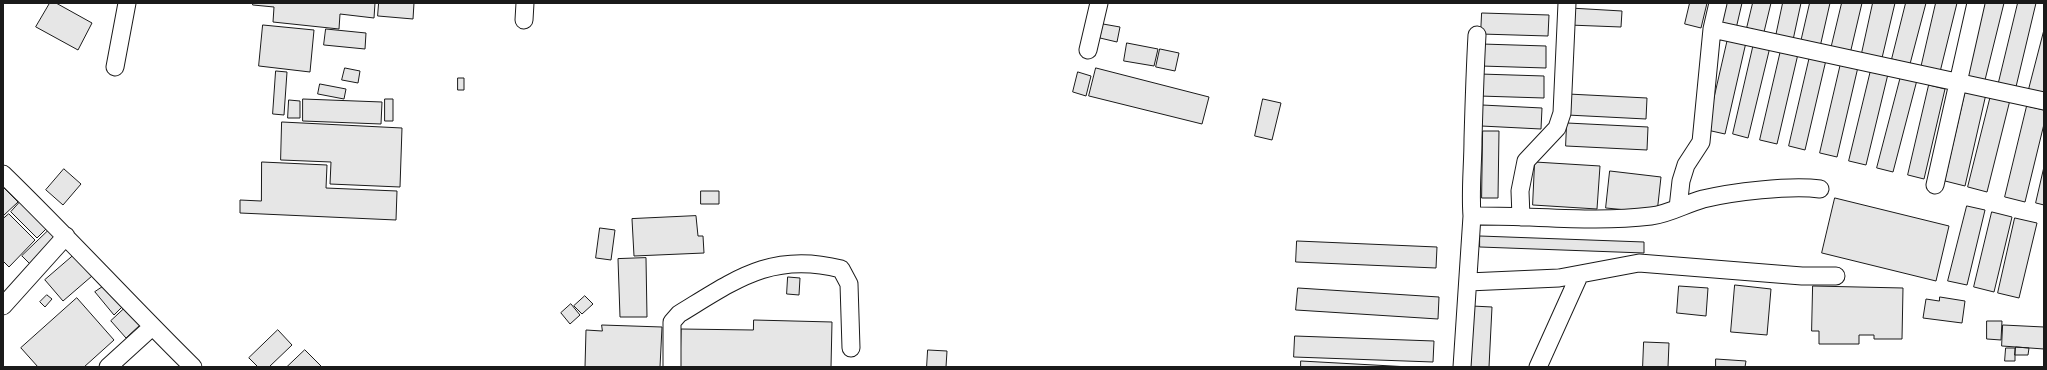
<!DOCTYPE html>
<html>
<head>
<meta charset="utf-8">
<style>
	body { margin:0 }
	#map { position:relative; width:2047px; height:370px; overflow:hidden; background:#fff; font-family:Jost,sans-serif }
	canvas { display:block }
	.frame { position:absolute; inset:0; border:4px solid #1a1a1a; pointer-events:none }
</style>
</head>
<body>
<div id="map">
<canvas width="2047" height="370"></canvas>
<div class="frame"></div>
</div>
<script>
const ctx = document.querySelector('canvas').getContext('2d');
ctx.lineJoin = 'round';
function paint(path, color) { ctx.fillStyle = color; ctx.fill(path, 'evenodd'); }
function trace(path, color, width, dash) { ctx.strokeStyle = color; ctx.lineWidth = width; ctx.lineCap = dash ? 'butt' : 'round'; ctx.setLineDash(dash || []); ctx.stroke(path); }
const building = new Path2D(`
	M50,3H56L92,23L78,50L36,27Z
	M253,3H375L374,18L340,14L339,29L273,22L274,7L253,5Z
	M379,3H414L413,19L378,16Z
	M1690,3H1707L1701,28L1685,24Z
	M1724,3H1742L1735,33L1718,28Z
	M1753,3H1771L1764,32L1747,28Z
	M1783,3H1801L1793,40L1776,36Z
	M1810,3H1830L1820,47L1801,42Z
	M1842,3H1862L1850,54L1831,49Z
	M1873,3H1895L1882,58L1862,53Z
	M1906,3H1926L1910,64L1892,59Z
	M1936,3H1957L1940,72L1921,68Z
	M1985,3H2004L1984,84L1966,80Z
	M2018,3H2036L2015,91L1998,86Z
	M1570,8L1622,11L1621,27L1569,25Z
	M1482,13L1549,15L1548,36L1481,34Z
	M1103,24L1120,27L1117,42L1100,38Z
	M263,25L314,30L310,72L259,66Z
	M326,29L366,33L365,49L324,45Z
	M2044,30V97L2028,93Z
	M1729,34L1747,38L1725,134L1707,130Z
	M1127,43L1158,49L1154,66L1124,61Z
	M1754,43L1770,47L1748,138L1733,134Z
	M1482,44L1546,46V68L1481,66Z
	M1160,49L1179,53L1175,71L1156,67Z
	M1781,50L1798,54L1777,144L1760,140Z
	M1810,56L1826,60L1805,150L1789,146Z
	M1841,63L1858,67L1837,157L1820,153Z
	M345,68L360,71L358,83L342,80Z
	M1096,68L1209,97L1202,124L1089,96Z
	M1871,70L1888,74L1866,165L1849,161Z
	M276,71L287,72L284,115L273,114Z
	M1078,72L1091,76L1086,96L1073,92Z
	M1480,74L1544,76V98L1479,96Z
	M1901,76L1917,80L1893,172L1877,168Z
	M458,78H464V90H458Z
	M320,84L346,89L344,99L318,94Z
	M1929,85L1945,89L1924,179L1908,175Z
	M1966,89L1986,94L1965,186L1945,181Z
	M1568,94L1647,98L1646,119L1567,115Z
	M1991,95L2010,100L1987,192L1968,187Z
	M303,99L382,102L381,124L303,121Z
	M385,99H393V121H385Z
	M1263,99L1281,103L1272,140L1255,136Z
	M289,100L300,101V118H288Z
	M1482,105L1542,108L1541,129L1481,126Z
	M2027,106L2044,110V124L2025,202L2005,197Z
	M282,122L402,128L400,187L330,184L331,162L281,160Z
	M1567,123L1648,127L1647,150L1566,146Z
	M1483,131H1499L1498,198H1482Z
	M262,162L327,165L326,188L397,191L396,220L240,213V200L261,201Z
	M1535,162L1600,166L1597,209L1533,205Z
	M2044,167V205L2036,203Z
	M64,169L81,184L63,205L46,190Z
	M1610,171L1661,177L1657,213L1606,208Z
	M3,187L18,202L3,216Z
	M701,191H719V204H701Z
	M1835,198L1949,226L1936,281L1822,253Z
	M20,202L47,228L37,238L11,212Z
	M1967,206L1985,210L1967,285L1948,281Z
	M1992,212L2012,217L1994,292L1974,287Z
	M9,214L35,240L9,267L3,261V219Z
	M696,216L698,236H703L704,253L634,256L632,219Z
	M2015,218L2037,223L2019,298L1998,293Z
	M600,228L615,230L611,260L596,258Z
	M49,230L59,240L32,266L22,256Z
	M1480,236L1644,242V253L1480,247Z
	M1297,241L1437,247L1436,268L1296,262Z
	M74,255L92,276L63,301L45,280Z
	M646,258L647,317H620L618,259Z
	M788,277L800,278L799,295L787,294Z
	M1735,285L1771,289L1767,335L1731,332Z
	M104,286L122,307L114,315L95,292Z
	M1679,286L1708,288L1706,316L1677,313Z
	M1813,286L1903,288L1902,339H1874V335H1859V344H1819V331H1812Z
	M1298,288L1439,297L1438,319L1296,310Z
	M47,295L52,299L45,307L40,302Z
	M585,296L593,304L582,314L574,306Z
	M1940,297L1965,301L1962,323L1923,318L1926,299L1939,301Z
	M77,298L114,340L84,367H38L21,348Z
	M571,304L580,315L570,324L561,313Z
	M1472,306L1492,307L1489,367H1469Z
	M125,308L140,325L126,338L111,321Z
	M754,320L832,322L831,367H680L681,329L753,330Z
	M1987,321H2002L2001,340L1987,339Z
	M602,325L662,327L660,367H585L586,330L602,331Z
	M2003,325L2044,327V349L2002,346Z
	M278,330L292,345L269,367H258L249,358Z
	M1295,336L1434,341L1433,362L1294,357Z
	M1644,342L1669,343L1668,367H1643Z
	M2016,347L2029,348L2028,355H2015Z
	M2006,348H2015V361H2005Z
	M305,350L322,367H287Z
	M928,350L947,351L946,367H927Z
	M1716,359L1746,361L1745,367H1716Z
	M1301,361L1410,367H1301Z`);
paint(building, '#e6e6e6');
trace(building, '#1a1a1a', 1);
const minor = new Path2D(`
	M524,20L525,3
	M1712,29L2044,101
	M1088,50L1099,3
	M115,67L127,3
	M3,174C68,237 129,304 193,367
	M1935,185L1976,3
	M1678,208L1681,181L1686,165L1701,142L1712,29L1718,3
	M1472,216C1470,190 1473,165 1473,139C1474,104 1475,70 1477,35
	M1521,217L1520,191L1526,161L1557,128L1562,113L1567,3
	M1468,282L1559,278L1639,263L1802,276H1836
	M3,306L66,236
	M108,367L152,327
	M672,367V322L679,314C735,280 772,251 841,269L849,284L851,348
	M1462,367L1472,216C1531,215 1592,223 1651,216C1669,214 1685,204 1703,199C1732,192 1790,185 1820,189
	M1538,367L1579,276`);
trace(minor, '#1a1a1a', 19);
trace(minor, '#fff', 17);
</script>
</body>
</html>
